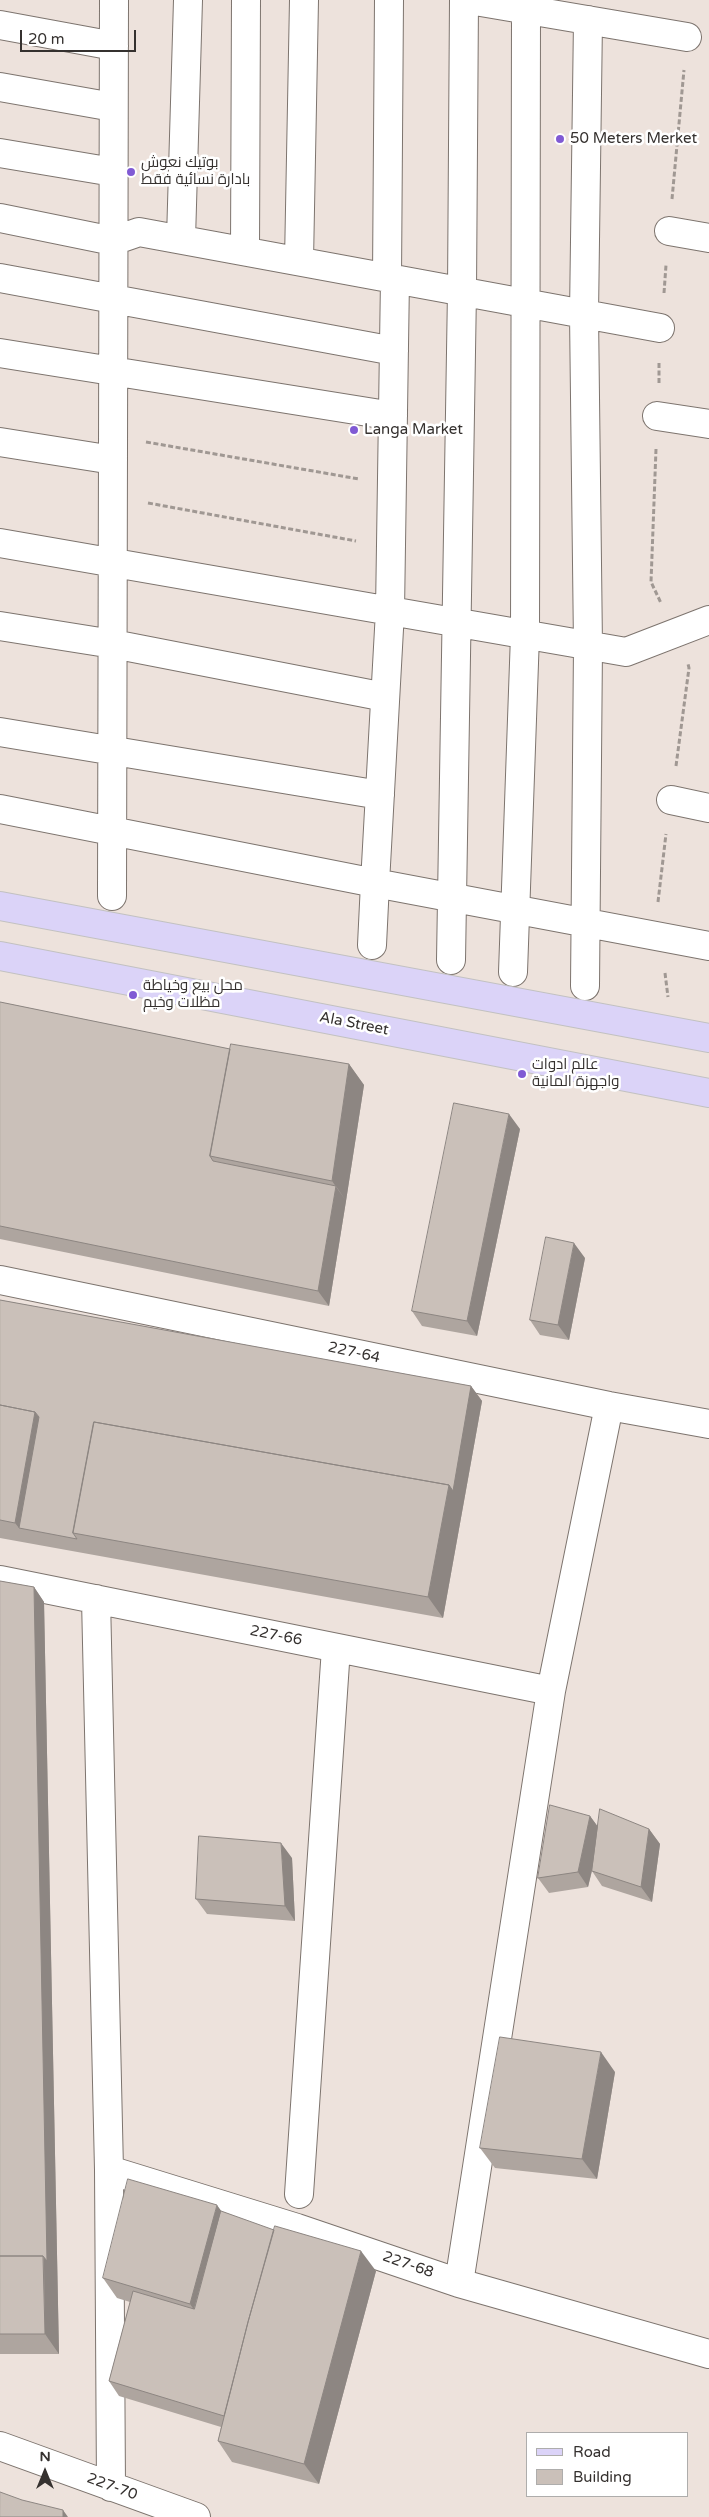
<!DOCTYPE html>
<html>
<head>
<meta charset="utf-8">
<style>
	body { margin:0 }
	#map { position:relative; width:709px; height:2517px; overflow:hidden; background:#ede2dc; font-family:"Varela Round",sans-serif }
	canvas { display:block }
	.legend { position:absolute; left:526px; top:2432px; width:162px; height:65px; box-sizing:border-box; background:#fff; border:1px solid #aeadac; margin:0; padding:6px 9px; list-style:none; font-size:15px; color:#35312f }
	.legend li { display:flex; align-items:center; gap:10px; height:25px }
	.legend b { width:25px; border:1px solid #aeadac }
	.north { position:absolute; left:20px; top:2447px; width:50px; height:50px; -webkit-text-stroke:4px #fff; paint-order:stroke; rotate:0deg; font-size:14px; font-weight:700; line-height:20px; text-align:center; color:#35312f }
	.north::after { content:''; display:block; margin:auto; width:18px; height:22px; background:#35312f; clip-path:polygon(50% 0,100% 100%,50% 72%,0 100%) }
	.scale { position:absolute; left:20px; top:30px; width:116px; height:22px; box-sizing:border-box; border:2px solid #35312f; border-top:0; padding-left:6px; font-size:15px; line-height:18px; white-space:nowrap; color:#35312f; -webkit-text-stroke:4px #fff; paint-order:stroke }
</style>
</head>
<body>
<div id="map">
<canvas width="709" height="2517"></canvas>
<ul class="legend">
<li><b style="height:6px;background:#dbd3f8"></b>Road</li>
<li><b style="height:14px;background:#cac0b9"></b>Building</li>
</ul>
<div class="north">N</div>
<div class="scale">20 m</div>
</div>
<script>
const ctx = document.querySelector('canvas').getContext('2d');
ctx.lineJoin = 'round';
function trace(path, color, width, dash) { ctx.strokeStyle = color; ctx.lineWidth = width; ctx.lineCap = dash ? 'butt' : 'round'; ctx.setLineDash(dash || []); ctx.stroke(path); }
function paint(path, color) { ctx.fillStyle = color; ctx.fill(path, 'evenodd'); }
function label(font, color, halo, rows, align = 'center') {
  ctx.font = font + ' "Varela Round",Cairo,sans-serif'; ctx.lineWidth = 5; ctx.setLineDash([]); ctx.textBaseline = 'middle'; ctx.strokeStyle = halo; ctx.fillStyle = color; for (const [text, x, y, turn = 0] of rows) {
    ctx.save(); ctx.translate(x, y); ctx.rotate((+turn || 0) * Math.PI / 180); ctx.textAlign = isNaN(turn) ? turn : align; if (halo) ctx.strokeText(text, 0, 0); ctx.fillText(text, 0, 0); ctx.restore();
  }
}
const minor = new Path2D(`
	M469,0L687,37
	M0,25L114,46
	M0,87L113,107
	M0,153L113,172
	M0,218L113,241L139,232L660,328
	M669,231L709,238
	M181,239L188,0
	M245,251L246,0
	M299,261L304,0
	M0,278L394,351
	M387,278L389,0
	M0,353L393,416
	M657,416L709,424
	M0,442L113,460
	M0,543L626,652L709,620
	M0,626L113,644L385,697
	M0,732L380,795
	M671,800L709,808
	M0,809L375,883L390,611L395,279
	M112,896L114,0
	M372,945L375,883L709,946
	M451,960L462,291L464,0
	M513,972L525,635L526,10
	M585,986L588,646L584,314L588,20
	M0,1280L609,1406L709,1424
	M0,1580L551,1691
	M96,1599L109,2170L111,2487
	M109,2170L297,2228L459,2283L709,2354
	M299,2194L336,1648
	M459,2283L551,1691L609,1406
	M0,2446L196,2517`);
const major = new Path2D(`
	M0,906L709,1038
	M0,956L709,1093`);
trace(minor, '#7d746e', 30);
trace(major, '#c2c1c1', 30);
trace(new Path2D(`
	M672,199L684,70
	M664,293L666,265
	M659,383V362
	M146,442L359,479
	M656,449L651,582L661,603
	M148,503L356,541
	M676,766L689,668L688,664
	M658,902L666,834
	M665,973L668,997`), '#a09893', 3, [5, 2.5]);
trace(minor, '#fff', 28);
trace(major, '#dbd3f8', 28);
paint(new Path2D(`
	M0,1002L230,1049L349,1064L364,1085L346,1201L329,1306L0,1239Z
	M520,1129L477,1336L422,1326L412,1311Z
	M585,1258L569,1340L540,1335L530,1320Z
	M0,1300L471,1386L482,1401L443,1618L0,1538Z
	M0,1581L34,1587L44,1602L59,2354H0Z
	M590,1816L598,1827L649,1829L660,1844L652,1902L602,1886L592,1871L588,1887L549,1893L538,1878Z
	M292,1858L295,1921L207,1914L196,1899Z
	M615,2072L597,2179L495,2168L480,2148Z
	M221,2211L376,2271L319,2484L232,2462L218,2441L221,2427L119,2396L109,2381L130,2302L117,2298L103,2278Z`), '#aea59f');
paint(new Path2D(`
	M349,1064L364,1085L346,1201L332,1181Z
	M509,1114L520,1129L477,1336L467,1321Z
	M336,1186L346,1201L329,1306L318,1291Z
	M574,1243L585,1258L569,1340L558,1325Z
	M471,1386L482,1401L443,1618L428,1597L449,1485Z
	M35,1412L50,1432L19,1528L15,1523Z
	M34,1587L44,1602L59,2354L45,2334Z
	M590,1816L601,1831L588,1887L578,1872Z
	M649,1829L660,1844L652,1902L641,1887Z
	M281,1843L292,1858L295,1921L285,1906Z
	M601,2052L615,2072L597,2179L582,2159Z
	M217,2205L232,2226L204,2324L190,2304Z
	M361,2251L376,2271L319,2484L304,2464Z
	M63,2510L68,2517H63Z`), '#8d8682');
const building = new Path2D(`
	M0,1002L230,1049L210,1156L213,1161L336,1186L318,1291L0,1226Z
	M231,1044L349,1064L332,1181L210,1156Z
	M454,1103L509,1114L467,1321L412,1311Z
	M546,1237L574,1243L558,1325L530,1320Z
	M0,1300L471,1386L453,1491L449,1485L94,1422L73,1533L77,1539L19,1528L39,1417L35,1412L0,1405Z
	M0,1405L35,1412L15,1523L0,1520Z
	M94,1422L449,1485L428,1597L73,1533Z
	M0,1581L34,1587L47,2261L43,2256H0Z
	M550,1805L590,1816L578,1872L538,1878Z
	M600,1809L649,1829L641,1887L592,1871Z
	M199,1836L281,1843L285,1906L196,1899Z
	M500,2037L601,2052L582,2159L480,2148Z
	M128,2179L217,2205L190,2304L103,2278Z
	M221,2211L274,2230L248,2322L224,2416L109,2381L133,2291L194,2309Z
	M275,2226L361,2251L304,2464L218,2441L248,2322Z
	M0,2256H43L45,2334H0Z
	M0,2492L22,2500L63,2510V2517H0Z`);
paint(building, '#cac0b9');
trace(building, '#8d8682', 1);
for (const [x, y, r, color] of [
	[560,139,5,"#805ad4"],
	[131,172,5,"#805ad4"],
	[354,430,5,"#805ad4"],
	[133,995,5,"#805ad4"],
	[522,1074,5,"#805ad4"]
]) { const dot = new Path2D(); dot.arc(x, y, r, 0, 2 * Math.PI); ctx.fillStyle = color; ctx.fill(dot); trace(dot, '#fff', 2); }
label('15px', '#35312f', '#fff', [
	["50 Meters Merket",570,139],
	["بوتيك نعوش",141,163],
	["بادارة نسائية فقط",141,180],
	["Langa Market",364,430],
	["محل بيع وخياطة",143,986],
	["مظلات وخيم",143,1003],
	["عالم ادوات",532,1065],
	["واجهزة المانية",532,1082]
], 'left');
label('15px', '#35312f', '#fff', [
	["Ala Street",354,1024,11],
	["227-64",354,1353,12],
	["227-66",276,1636,11],
	["227-68",408,2265,19],
	["227-70",112,2487,20]
]);
</script>
</body>
</html>
